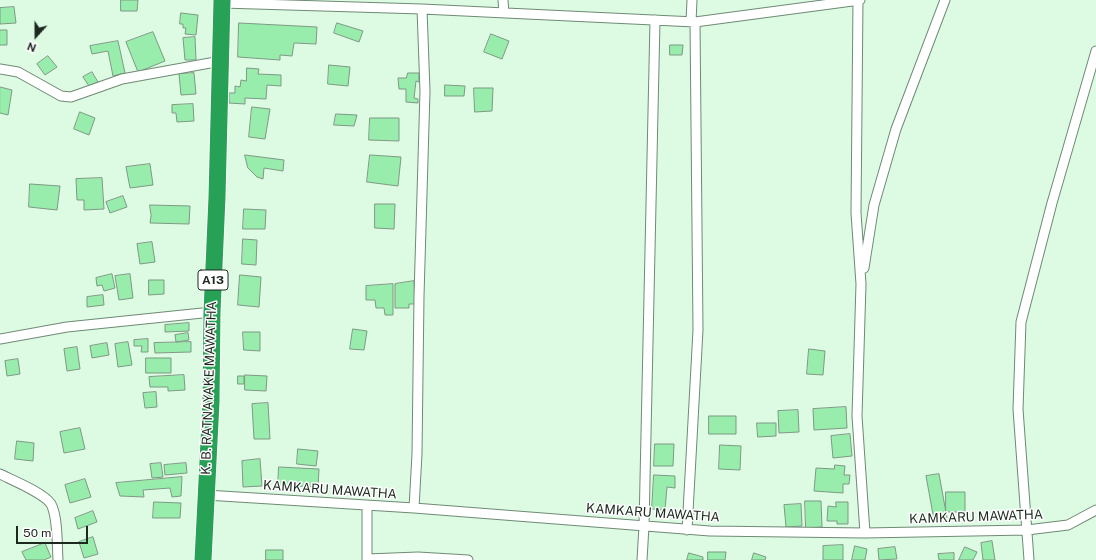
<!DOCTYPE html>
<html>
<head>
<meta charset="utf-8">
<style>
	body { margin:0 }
	#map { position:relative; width:1096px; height:560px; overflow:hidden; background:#ddfae2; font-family:"Public Sans",sans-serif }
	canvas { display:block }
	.north { position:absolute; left:16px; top:16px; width:40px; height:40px; -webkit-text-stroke:3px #fefefe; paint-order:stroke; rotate:201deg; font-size:11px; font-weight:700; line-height:16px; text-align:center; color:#1d281f }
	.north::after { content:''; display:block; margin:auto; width:14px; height:18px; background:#1d281f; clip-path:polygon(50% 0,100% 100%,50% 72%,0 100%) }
	.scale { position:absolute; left:16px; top:526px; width:72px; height:18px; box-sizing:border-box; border:2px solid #1d281f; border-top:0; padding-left:5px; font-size:12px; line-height:14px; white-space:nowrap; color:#1d281f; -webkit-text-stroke:3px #fefefe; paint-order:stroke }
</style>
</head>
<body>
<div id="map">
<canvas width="1096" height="560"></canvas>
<div class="north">N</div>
<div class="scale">50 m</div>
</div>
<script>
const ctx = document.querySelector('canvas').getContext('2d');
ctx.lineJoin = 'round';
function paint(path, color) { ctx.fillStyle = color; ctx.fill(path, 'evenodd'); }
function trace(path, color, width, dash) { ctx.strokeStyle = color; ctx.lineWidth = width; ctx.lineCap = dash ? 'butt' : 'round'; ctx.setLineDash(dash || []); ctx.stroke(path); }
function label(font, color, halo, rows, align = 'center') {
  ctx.font = font + ' "Public Sans",sans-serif'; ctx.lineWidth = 3; ctx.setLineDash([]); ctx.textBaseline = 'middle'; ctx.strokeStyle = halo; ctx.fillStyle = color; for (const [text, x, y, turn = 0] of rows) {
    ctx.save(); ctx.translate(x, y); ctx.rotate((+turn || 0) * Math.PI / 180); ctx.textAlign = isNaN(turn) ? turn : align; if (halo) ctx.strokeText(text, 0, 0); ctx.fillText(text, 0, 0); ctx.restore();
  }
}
const building = new Path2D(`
	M121,0H138L137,11H121Z
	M14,7L16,23L0,24V8Z
	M181,13L198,15L196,35L185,34L186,28H183V24H180Z
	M239,23L317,27L316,44L294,43L292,56L280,55V60L238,57Z
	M337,23L363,31L359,42L334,33Z
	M0,30H7V45H0Z
	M153,32L165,61L138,72L126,42Z
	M491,34L509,41L502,59L484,52Z
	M195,37L196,60H185L183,38Z
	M118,41L125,73L113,76L108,51L92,54L90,46Z
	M670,45H683L682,55H670Z
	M48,56L57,67L45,75L37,64Z
	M329,65L350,67L348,86L328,84Z
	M247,68L259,69L258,74L281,75V86L267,85L266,99L245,98V104L229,103V93H235V86L240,87L241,80L246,81Z
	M92,72L98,82L89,86L83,77Z
	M194,73L196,94L181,95L179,74Z
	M408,73H419V82L416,81L414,98L418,99V103L406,102V89H399L398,78H406Z
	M445,85L465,86L464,96H445Z
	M0,87L12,90L8,115L0,113Z
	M474,88H493L492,111L475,112Z
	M193,104L194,121L177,122L176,113H172V105Z
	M252,107L270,109L265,139L249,137Z
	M80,112L95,118L89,135L74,129Z
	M336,114L357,115L354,126L334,125Z
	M370,118H399V141L369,140Z
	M245,155L284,160L283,171L264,168L263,179L257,177L248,168Z
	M370,155L401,157L398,186L367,182Z
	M150,164L153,185L130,188L126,167Z
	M102,178L104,209L84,210V200H77L76,179Z
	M30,184L60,186L57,210L29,207Z
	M123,196L127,207L110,213L106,202Z
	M375,204H395L394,229L375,228Z
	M150,205L190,206L189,224L150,223L151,216Z
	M244,209L266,210L265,229H243Z
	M243,239L257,240L256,265L242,264Z
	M152,242L155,262L140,264L137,244Z
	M112,274L115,288L104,291L102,285L97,286L96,278Z
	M130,274L133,298L119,300L115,276Z
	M240,275L261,277L259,307L238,305Z
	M149,280H164V294L149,295Z
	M414,281L415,304H409V308H395V284Z
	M393,284V315H385L384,308H376L375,300H366V286Z
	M103,295L104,305L87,307V297Z
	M189,323V331L165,332V325Z
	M353,329L367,331L364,350L350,349Z
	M243,332H260V351L244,350Z
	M188,333L189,340L176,342L175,335Z
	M148,339V352H141L142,346H134V340Z
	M128,342L132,365L118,367L115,344Z
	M191,342V352L155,353L154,343Z
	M107,343L109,355L92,358L90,346Z
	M77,347L80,369L67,371L64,349Z
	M809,349L825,351L823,375L807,374Z
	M146,358H171V373H146Z
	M18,359L20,374L7,376L5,361Z
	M184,375L185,390L168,391V387H150L149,377Z
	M245,375L267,376L266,391L245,390Z
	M238,376H244V384H238Z
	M156,392L157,407L145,408L143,393Z
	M268,403L270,439H254L252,404Z
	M846,407L847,428L814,430L813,409Z
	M798,410L799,432L779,433L778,411Z
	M709,416H736V434H709Z
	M757,423H776V436L758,437Z
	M80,428L85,449L64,453L60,432Z
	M850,434L852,456L833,458L831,436Z
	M17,441L34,443L33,461L15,459Z
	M655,444H674L673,466H654Z
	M720,445L741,446L740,470L719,469Z
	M298,449L318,451L316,466L297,464Z
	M260,459L262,486L243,487L242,461Z
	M161,463L163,477L152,478L150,464Z
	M186,463L187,473L165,475L164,465Z
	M835,465L845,466L844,475H850L849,484H843V493L814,491L816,468L834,469Z
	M279,467L319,469L318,487L278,485Z
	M939,474L947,518L934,520L926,476Z
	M654,475L675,476V488L667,487L665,510L652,509Z
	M182,477L181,496L172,497L170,488L143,490L144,497L120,496L116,483Z
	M85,479L91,497L70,503L65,485Z
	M946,492H965V512H946Z
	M805,501H821L822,527L806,528Z
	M154,502L181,503L180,518H153Z
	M836,502H848V524H837V521H827L828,506L836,507Z
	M801,504L802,526L786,527L784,505Z
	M93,511L97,522L78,529L75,518Z
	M93,537L98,554L84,558L79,542Z
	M992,541L995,560H983L981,543Z
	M45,543L51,557L44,560H26L22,552Z
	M843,545V560H823V546Z
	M855,546L867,549L865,560H852Z
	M895,547L897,559L879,560L878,549Z
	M965,547L977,552L973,560H959Z
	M266,550H283V560H266Z
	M708,552H726L725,560H708Z
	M689,553L703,557V560H687Z
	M754,553L766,557L765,560H752Z
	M954,553V560H939L938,554Z`);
paint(building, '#98edad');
trace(building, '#7e9984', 1);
const street = new Path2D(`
	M503,0L504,13
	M858,0L856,213L861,284L857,416L865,533
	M222,3L422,9L695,22L860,0
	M691,22L692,0
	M0,69L18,72L61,96L71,97L122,79L221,61
	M864,268L874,205L896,129L945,0
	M0,339L67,327L212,312
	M0,474C12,480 44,493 51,504C58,517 57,545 58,560
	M206,495L414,508L710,531L865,533L1027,530L1068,525L1096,510
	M414,508L417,454L419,296L425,91L422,9
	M687,530L698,330L695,22
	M367,559L418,557L468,560
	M367,560V506
	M642,560L644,526L655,20
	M1029,560L1018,409L1021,322L1052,203L1096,51`);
const highway = new Path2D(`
	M203,560L211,402L212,312L217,197L222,0`);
trace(street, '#6f8a75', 11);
trace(highway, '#fff', 19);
trace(street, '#fff', 9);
trace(highway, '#26a156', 17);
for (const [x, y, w] of [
	[213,280,30]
]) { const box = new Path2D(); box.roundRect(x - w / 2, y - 10, w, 20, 3); ctx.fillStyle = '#fefefe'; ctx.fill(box); trace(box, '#1d281f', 1); }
label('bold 12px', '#1d281f', null, [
	["A13",213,280]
]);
label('13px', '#1d281f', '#fefefe', [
	["K. B. RATNAYAKE MAWATHA",209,388,-88],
	["KAMKARU MAWATHA",330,490,4],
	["KAMKARU MAWATHA",653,513,4],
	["KAMKARU MAWATHA",976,517,-2]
]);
</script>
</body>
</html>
